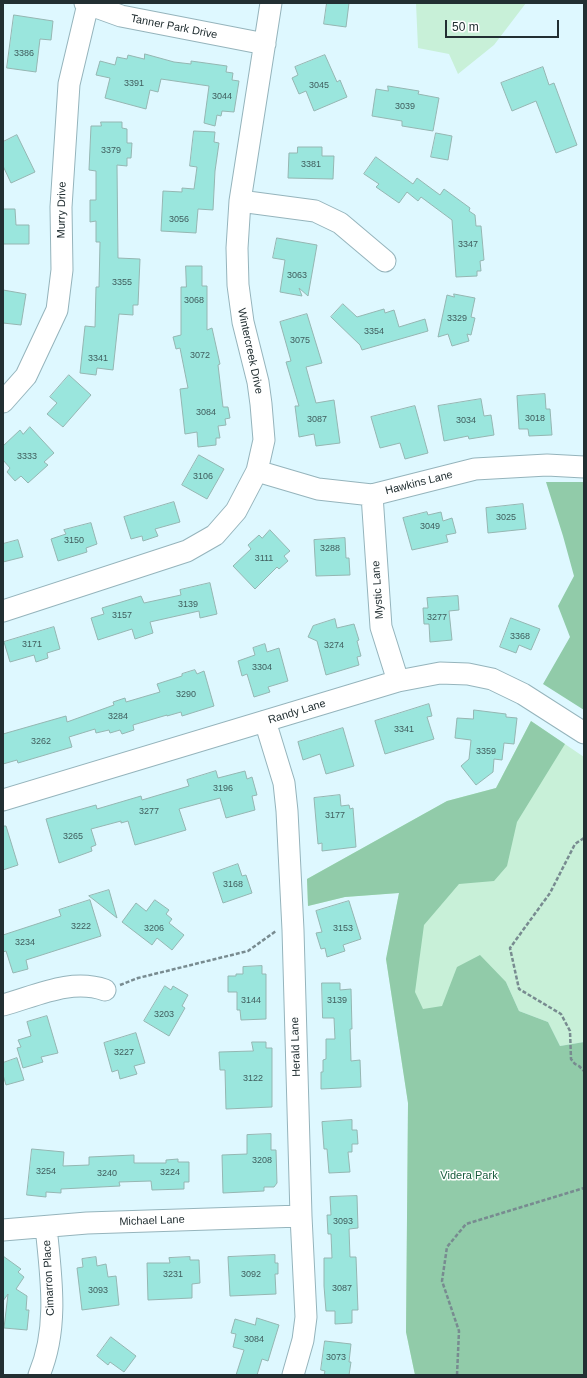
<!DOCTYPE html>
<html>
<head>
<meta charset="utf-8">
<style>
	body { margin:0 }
	#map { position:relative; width:587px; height:1378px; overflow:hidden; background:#def8ff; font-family:Arial,sans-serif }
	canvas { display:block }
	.frame { position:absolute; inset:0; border:4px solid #222f32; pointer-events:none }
	.scale { position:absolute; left:445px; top:20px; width:114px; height:18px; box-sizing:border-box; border:2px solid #222f32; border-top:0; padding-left:5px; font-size:12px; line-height:14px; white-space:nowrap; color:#222f32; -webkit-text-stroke:3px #fff; paint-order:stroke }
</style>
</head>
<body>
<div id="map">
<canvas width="587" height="1378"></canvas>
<div class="frame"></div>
<div class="scale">50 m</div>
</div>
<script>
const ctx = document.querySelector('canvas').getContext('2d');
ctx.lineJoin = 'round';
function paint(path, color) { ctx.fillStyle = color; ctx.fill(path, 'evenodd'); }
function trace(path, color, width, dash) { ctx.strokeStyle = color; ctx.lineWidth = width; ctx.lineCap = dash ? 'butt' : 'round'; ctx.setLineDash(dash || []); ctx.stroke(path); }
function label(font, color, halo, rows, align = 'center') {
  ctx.font = font + ' Arial,sans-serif'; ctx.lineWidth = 3; ctx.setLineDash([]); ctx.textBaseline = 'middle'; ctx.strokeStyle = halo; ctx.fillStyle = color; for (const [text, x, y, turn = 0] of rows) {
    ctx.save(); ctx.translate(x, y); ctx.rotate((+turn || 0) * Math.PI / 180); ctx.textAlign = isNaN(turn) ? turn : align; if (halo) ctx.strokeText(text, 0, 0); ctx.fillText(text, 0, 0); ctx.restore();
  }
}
paint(new Path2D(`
	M416,3H526L494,45L458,74L449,54L418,48Z
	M531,721L584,757V1042L560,1046L548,1022L519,1011L506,982L415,1375L406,1332L408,1103L386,959L399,893L345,897L308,906L307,879L447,801L496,788Z`), '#c8f0d8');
paint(new Path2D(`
	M546,482H584V710L543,684L570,637L558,606L574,576L563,536Z
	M531,721L565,744L517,822L507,866L494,881L459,884L424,925L415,992L423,1009L442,1006L457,967L480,955L506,982L519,1011L548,1022L560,1046L584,1042V1375H415L406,1332L408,1103L386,959L399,893L345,897L308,906L307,879L447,801L496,788Z`), '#91cba9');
const building = new Path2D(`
	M327,3H349L346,27L324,24Z
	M14,15L53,21L51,40L40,39L36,72L7,68Z
	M145,54L174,62L191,64V61L227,66L226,72L233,73L232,80L239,81L234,112L222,111L221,116L217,115L215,126L204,123L209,86L161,79L158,92L150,90L146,109L105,98L110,78L96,75L100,61L115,65L117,57L127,59L128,55L144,59Z
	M325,55L337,82L340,80L347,97L314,111L306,91L299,94L292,78L298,75L295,67Z
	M543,67L549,85L554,83L577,145L556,153L536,101L512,111L501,83Z
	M388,86L419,91L418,94L439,98L433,131L402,126V121L372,116L376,89L388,91Z
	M101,122H122V128L127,129V143H132L131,158H127V166L117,165L118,258L140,259L138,305H133V315L119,314L113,370L97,368L96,375L80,373L85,326L95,327L96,287H99L100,242H96V221L90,222V200H96V171L89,170L91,126H101Z
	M194,131L215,132L214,142L219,143L215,171L213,210L198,209L196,233L161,231L163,191L182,192V188L194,189L197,167L190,166Z
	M436,133L452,136L448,160L431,157Z
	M17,135L35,172L11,183L3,166V142Z
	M298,147H322V156H334L333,179L288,178L289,153H297Z
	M376,157L413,184L417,178L440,195L444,189L470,208L469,211L475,215L476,226H481L484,260L480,261L481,271H477V276L456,277L452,220L421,197L418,201L407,192L399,203L376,187L379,184L364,174Z
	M3,209H15L16,225H29V244H3Z
	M277,238L317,245L308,296L299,288L302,296L280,292L285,260L273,258Z
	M186,266H202V286H207V330L212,328L220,364L218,365L223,407H228L230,418L225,419L226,425L218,426L220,438H216V445L198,447L197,432L185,434L180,389L188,388L180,348L176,349L173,337L181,335V287H186Z
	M3,290L26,294L21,325L3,323Z
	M454,294L475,298L471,317L475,318L471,335L467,334L469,341L452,346L448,334L438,337L447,295L454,297Z
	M343,304L357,317L384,309L385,313L394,310L399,327L425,319L428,331L362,350L360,345L331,317Z
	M307,314L322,363L306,367L316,403L334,400L340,443L316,446L314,434L299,437L295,406H299L286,362L291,361L280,322Z
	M69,375L91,395L63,427L47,414L57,403L50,397Z
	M545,394L546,409H550L552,435L529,436L528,429H519L517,396Z
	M481,399L484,416L491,415L494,435L469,439L468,436L444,441L438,406Z
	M415,406L428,453L405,459L400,443L380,448L371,417Z
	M30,427L54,453L44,462L48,465L28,483L21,476L15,481L7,472L10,468L3,460V446L20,430L23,434Z
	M199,455L224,469L207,499L182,485Z
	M174,502L180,522L155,529L158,536L143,541L142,536L131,539L124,517Z
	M523,504L526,529L488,533L486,508Z
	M427,512L428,515L441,512L443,521L452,518L456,533L446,535L448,542L412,550L403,518Z
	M91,523L97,544L86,548L87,552L58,561L51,539L66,534L64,530Z
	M270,530L290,551L284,556L288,561L279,569L277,567L255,589L233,566L251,549L248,545L259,535L262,538Z
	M345,538L346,558H349L350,575L316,576L314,540Z
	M18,540L23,557L3,562V544Z
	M210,583L217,614L200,618L199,611L150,622L153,633L135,639L132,629L98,640L91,618L104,614L102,608L141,596L144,603L181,595L180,590Z
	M458,596L459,610L449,611L452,640L430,642L429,624H424L423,608H428L427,598Z
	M511,618L540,629L531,650L519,645L516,653L500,647Z
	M335,619L337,628L354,624L359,640L357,641L361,656L357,657L359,665L326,675L317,641L308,637L313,626Z
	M54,627L60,649L47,653L48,658L36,662L34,655L10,662L4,642Z
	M265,644L267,652L279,648L288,681L268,687L270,692L254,697L247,674L242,676L238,661L255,655L253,648Z
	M195,670L197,674L204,671L214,706L182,716L181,712L167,716V715L133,725L134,730L122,734L120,730L110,733L109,730L96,733L95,729L69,737L72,747L18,763L17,760L3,764V734L66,716L67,722L114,705L113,702L125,698L126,702L160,692L157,684L182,676V674Z
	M429,704L432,716L427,717L434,739L385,754L375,721Z
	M474,710L506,714V717L517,718L514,744L504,743L502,760L494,759L493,772L476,785L461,766L469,759L471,740L455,738L457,718L473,719Z
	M343,728L354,766L326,774L320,754L303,760L298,742Z
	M216,771L218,778L245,771L247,779L252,777L257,795L252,796L255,810L226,818L220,798L179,809L186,830L135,845L128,821L121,823V821L91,829L96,845L91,847L92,851L59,863L46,819L96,805L97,809L141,796L142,800L189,786L187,780Z
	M340,795L341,806L349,805L350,809L353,808L356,847L322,851V843L318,844L314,798Z
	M3,826H6L18,865L3,870Z
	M238,864L242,876L246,875L252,893L223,903L213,873Z
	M109,890L117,918L89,896Z
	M90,900L101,936L26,960L28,969L13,973L6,951L3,952V935L61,916L59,910Z
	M155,900L169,910L166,914L172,919L169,923L184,935L172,950L157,938L152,945L122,922L136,903L146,911Z
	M349,901L361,939L343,945L345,951L327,957L325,948L321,949L316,933L322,932L316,911Z
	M262,966V974H266V1019L241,1020L240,1010H237V992H228V976H236V974H243V967Z
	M322,983H340V990L351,989L352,1029H350L351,1061L360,1060L361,1087L321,1089V1072H323V1060L326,1059V1039H335L334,1018H323Z
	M165,986L171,990L173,986L188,995L182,1006L185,1008L169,1036L144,1021Z
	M47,1016L58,1053L41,1057L43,1062L23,1068L17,1048L21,1047L18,1040L31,1036L27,1022Z
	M136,1033L145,1063L134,1066L137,1074L120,1079L118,1070L112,1072L104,1043Z
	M252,1042H266V1048H272V1107L226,1109L225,1070H220L219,1052L253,1051Z
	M17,1058L24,1080L6,1085L3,1075V1063Z
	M352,1120V1130H357L358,1144H352V1152H348L350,1172L329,1173L327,1149H324L322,1122Z
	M271,1134V1150H276L277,1183L274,1187H264V1191L223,1193L222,1155L247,1154V1135Z
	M32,1149L64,1152L63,1166L89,1165V1157L134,1155V1163H166V1160L178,1159V1162H189V1182H184V1189L152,1190L151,1181L119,1182L120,1186L61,1189V1193L46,1192V1197L27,1195Z
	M357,1196L358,1228L349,1229L350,1257H356L358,1310H352V1323L335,1324V1311H326L324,1286V1258H332L331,1234H328L327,1215H331L330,1197Z
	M275,1255V1263H278V1274H275L276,1294L230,1296L228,1257Z
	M3,1256L21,1269L18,1272L24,1277L16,1289L27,1296L26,1310H29L27,1330L4,1328L8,1294L3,1301Z
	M96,1257L97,1266L106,1264L108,1277L116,1276L119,1305L82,1310L77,1268L83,1267L82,1259Z
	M190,1257V1260H199L200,1283L192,1284V1298L148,1300L147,1263H170L169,1258Z
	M257,1318L279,1325L268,1361L262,1359L257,1375H236L244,1350L233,1347L236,1334L231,1333L235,1319L255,1325Z
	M111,1337L136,1356L124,1372L110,1362L108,1365L97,1356Z
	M325,1341L351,1344L349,1362H351L349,1375H324L325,1371L321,1370Z`);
paint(building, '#9ae6dd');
trace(building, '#95b6b2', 1);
const minor = new Path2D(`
	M85,3L121,16L265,44
	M240,201L315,211L340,223L385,261
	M3,402L26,376L57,310L62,270L61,207L69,84L88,4
	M257,471L318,489L372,495L475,469L547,465L584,467
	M372,495L381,627L398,681
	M3,611L187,551L215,535L236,511L257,471L264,440L261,404L258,382L243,322L238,285L237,248L240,201L271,3
	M265,721L284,783L287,811L293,930L301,1216L306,1317L303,1340L293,1375
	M3,800L398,681L440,673L468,674L492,679L523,694L584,733
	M3,1005C36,996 71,978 105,990
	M3,1230L87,1223L301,1216
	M39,1375C59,1328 51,1276 46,1227`);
trace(minor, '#95b4bc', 23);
trace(new Path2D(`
	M584,838L575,844L550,893L510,948L519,989L561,1014L570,1031L571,1059L575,1064L579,1066L584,1071
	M120,985L138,978L248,951L276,931
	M457,1375L459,1331L442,1281L447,1247L466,1224L584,1188`), '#788b90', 2.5, [4, 2]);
trace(minor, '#fff', 21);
label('9px', '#405d5d', null, [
	["3386",24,54],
	["3391",134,84],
	["3045",319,86],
	["3044",222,97],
	["3039",405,107],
	["3379",111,151],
	["3381",311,165],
	["3056",179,220],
	["3347",468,245],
	["3063",297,276],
	["3355",122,283],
	["3068",194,301],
	["3329",457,319],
	["3354",374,332],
	["3075",300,341],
	["3072",200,356],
	["3341",98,359],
	["3084",206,413],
	["3018",535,419],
	["3087",317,420],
	["3034",466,421],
	["3333",27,457],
	["3106",203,477],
	["3025",506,518],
	["3049",430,527],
	["3150",74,541],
	["3288",330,549],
	["3111",264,559],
	["3139",188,605],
	["3157",122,616],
	["3277",437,618],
	["3368",520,637],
	["3171",32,645],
	["3274",334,646],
	["3304",262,668],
	["3290",186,695],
	["3284",118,717],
	["3341",404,730],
	["3262",41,742],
	["3359",486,752],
	["3196",223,789],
	["3277",149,812],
	["3177",335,816],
	["3265",73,837],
	["3168",233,885],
	["3222",81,927],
	["3206",154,929],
	["3153",343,929],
	["3234",25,943],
	["3144",251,1001],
	["3139",337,1001],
	["3203",164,1015],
	["3227",124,1053],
	["3122",253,1079],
	["3208",262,1161],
	["3254",46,1172],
	["3224",170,1173],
	["3240",107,1174],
	["3093",343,1222],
	["3231",173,1275],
	["3092",251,1275],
	["3087",342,1289],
	["3093",98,1291],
	["3084",254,1340],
	["3073",336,1358]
]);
label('11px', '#222f32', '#fff', [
	["Tanner Park Drive",174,27,11],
	["Murry Drive",62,210,-89],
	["Wintercreek Drive",250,351,78],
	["Hawkins Lane",419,483,-14],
	["Mystic Lane",378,590,-94],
	["Randy Lane",297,712,-17],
	["Herald Lane",296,1047,-92],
	["Michael Lane",152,1221,-2],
	["Cimarron Place",49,1278,-93]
]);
label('11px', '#16593a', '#fff', [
	["Videra Park",469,1176]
]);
</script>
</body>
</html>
